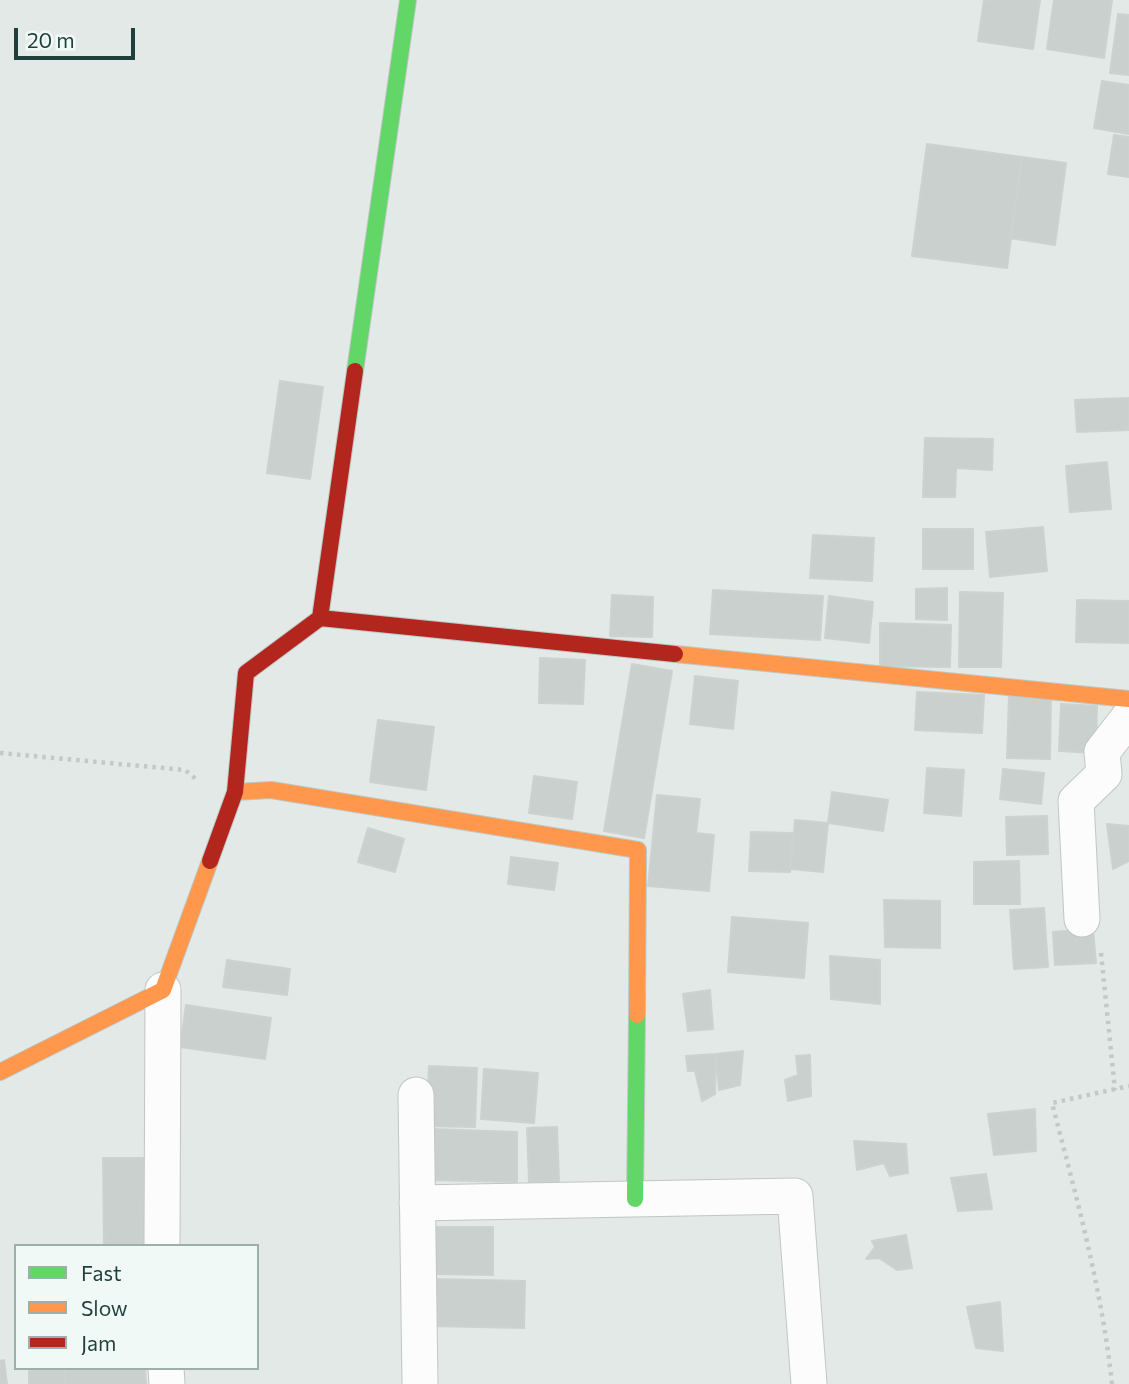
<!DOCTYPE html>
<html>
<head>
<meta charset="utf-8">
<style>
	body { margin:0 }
	#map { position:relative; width:1129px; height:1384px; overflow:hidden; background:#e3e9e7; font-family:Commissioner,sans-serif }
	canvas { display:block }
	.legend { position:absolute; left:14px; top:1244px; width:245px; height:126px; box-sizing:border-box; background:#f1f9f6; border:2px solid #9dafab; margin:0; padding:9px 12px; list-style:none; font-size:21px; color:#1f3f3a }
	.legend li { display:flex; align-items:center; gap:14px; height:35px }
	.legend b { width:35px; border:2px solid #9dafab }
	.scale { position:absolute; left:14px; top:28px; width:121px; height:32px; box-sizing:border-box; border:4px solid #1f3f3a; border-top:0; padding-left:9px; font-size:21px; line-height:24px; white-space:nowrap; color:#1f3f3a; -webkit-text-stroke:5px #f1f9f6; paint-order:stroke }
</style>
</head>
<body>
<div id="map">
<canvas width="1129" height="1384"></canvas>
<ul class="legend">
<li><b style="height:9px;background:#63d668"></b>Fast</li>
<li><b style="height:9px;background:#ff974d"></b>Slow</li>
<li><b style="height:9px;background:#b3261e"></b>Jam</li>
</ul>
<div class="scale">20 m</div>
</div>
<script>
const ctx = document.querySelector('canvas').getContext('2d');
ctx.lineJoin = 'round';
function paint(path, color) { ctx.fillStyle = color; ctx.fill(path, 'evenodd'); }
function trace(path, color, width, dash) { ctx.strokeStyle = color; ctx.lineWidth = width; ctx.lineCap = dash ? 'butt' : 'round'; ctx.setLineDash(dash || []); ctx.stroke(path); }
const building = new Path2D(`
	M984,0H1040L1033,49L978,41Z
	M1054,0H1112L1104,58L1047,49Z
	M1118,14L1129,15V75L1110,73Z
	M1102,81L1129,85V134L1094,128Z
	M1114,135L1129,137V177L1108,174Z
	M927,144L1022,157L1007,268L912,256Z
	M1022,157L1066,163L1055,245L1010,238Z
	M280,381L323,387L310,479L267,473Z
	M1129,398V430L1077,432L1075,400Z
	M925,438L993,439L992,470L956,468L955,497H923Z
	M1107,462L1111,509L1070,512L1066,466Z
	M1043,527L1047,571L990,577L986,532Z
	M923,529H973V569H923Z
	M813,535L874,538L872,581L810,578Z
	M947,588V620L916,619V589Z
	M713,590L823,596L820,640L710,634Z
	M960,592L1003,593L1001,667H959Z
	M612,595L653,597L652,637L610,636Z
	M829,596L873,602L869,643L825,638Z
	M1077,600L1129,601V643L1076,642Z
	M880,623L951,625L950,667L880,666Z
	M540,658L585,660L583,704L539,703Z
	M632,664L672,671L644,838L604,831Z
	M695,676L738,681L733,729L690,724Z
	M917,692L984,695L982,733L915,730Z
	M1009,695L1051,696L1050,759L1007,758Z
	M1061,704L1097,706L1096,753L1059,751Z
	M378,720L434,727L426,790L370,782Z
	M927,768L964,770L961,816L924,813Z
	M1003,769L1044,773L1041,804L1000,799Z
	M534,776L577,782L572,819L529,813Z
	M832,792L888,800L883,831L828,823Z
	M657,795L700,799L696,833L714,835L709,891L648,886Z
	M1047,816L1048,854L1007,855L1006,817Z
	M795,820L828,823L823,872L791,869Z
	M1107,824L1129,826V861L1113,869Z
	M368,828L404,839L395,872L358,862Z
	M751,832L792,833L790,872L749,871Z
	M511,857L558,863L554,890L508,884Z
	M1019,861L1020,904H974V862Z
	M884,900L940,901V948L885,947Z
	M1044,908L1048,967L1014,969L1010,910Z
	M732,917L808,923L804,978L728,972Z
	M1093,929L1096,963L1055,965L1053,932Z
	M830,956L880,960V1004L831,999Z
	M227,960L290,969L287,995L223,987Z
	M710,990L713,1029L688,1031L683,994Z
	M186,1005L271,1018L265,1059L180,1047Z
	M743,1051L740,1085L719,1090L716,1054Z
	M716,1054L715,1094L702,1101L695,1071H688L686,1056Z
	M810,1055L811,1096L788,1101L785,1080L798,1075L796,1056Z
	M429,1066L477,1068L475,1127L426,1126Z
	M484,1069L538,1073L534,1123L481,1119Z
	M1035,1109L1036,1151L994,1155L988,1114Z
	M557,1127L559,1181L529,1182L527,1128Z
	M430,1129L517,1132V1182L429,1180Z
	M854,1141L906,1144L908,1173L890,1176L884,1163L857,1170Z
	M103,1158H143L144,1246H104Z
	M986,1174L992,1209L958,1211L951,1178Z
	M435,1227H493V1275L435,1274Z
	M906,1235L912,1268L897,1270L879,1258L866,1259L875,1247L872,1241Z
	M432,1279L525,1281L524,1328L431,1326Z
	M1000,1302L1003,1351L976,1348L967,1307Z
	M4,1360L7,1384H0V1361Z
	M29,1368H65V1384H29Z
	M65,1368H145L146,1384H66Z`);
paint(building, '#cad0ce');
trace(building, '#ccd2d0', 2);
const street = new Path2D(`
	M1082,919L1076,801L1104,774L1102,752L1129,717
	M416,1095L420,1384
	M417,1203L795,1196L809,1384
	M162,1246L163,990
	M166,1368L167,1384`);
const fast = new Path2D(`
	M355,371L408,0
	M635,1199L637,1015`);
const slow = new Path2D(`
	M675,654L1129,699
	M235,792L271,790L638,850L637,1015
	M0,1072L163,990L210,861`);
const jam = new Path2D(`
	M320,618L675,654
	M210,861L235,792L246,673L320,618L355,371`);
trace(street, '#c0c6c4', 37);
trace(fast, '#bec7c5', 18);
trace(slow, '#bec7c5', 18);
trace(jam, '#bec7c5', 18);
trace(new Path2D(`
	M0,753L185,770L196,779
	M1101,953L1115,1090
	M1112,1384C1102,1289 1076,1196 1052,1103L1129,1086`), '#c0cac7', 4.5, [3.5, 5]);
trace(street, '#fbfcfb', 35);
trace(fast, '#63d668', 16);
trace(slow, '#ff974d', 16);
trace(jam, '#b3261e', 16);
</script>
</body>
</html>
